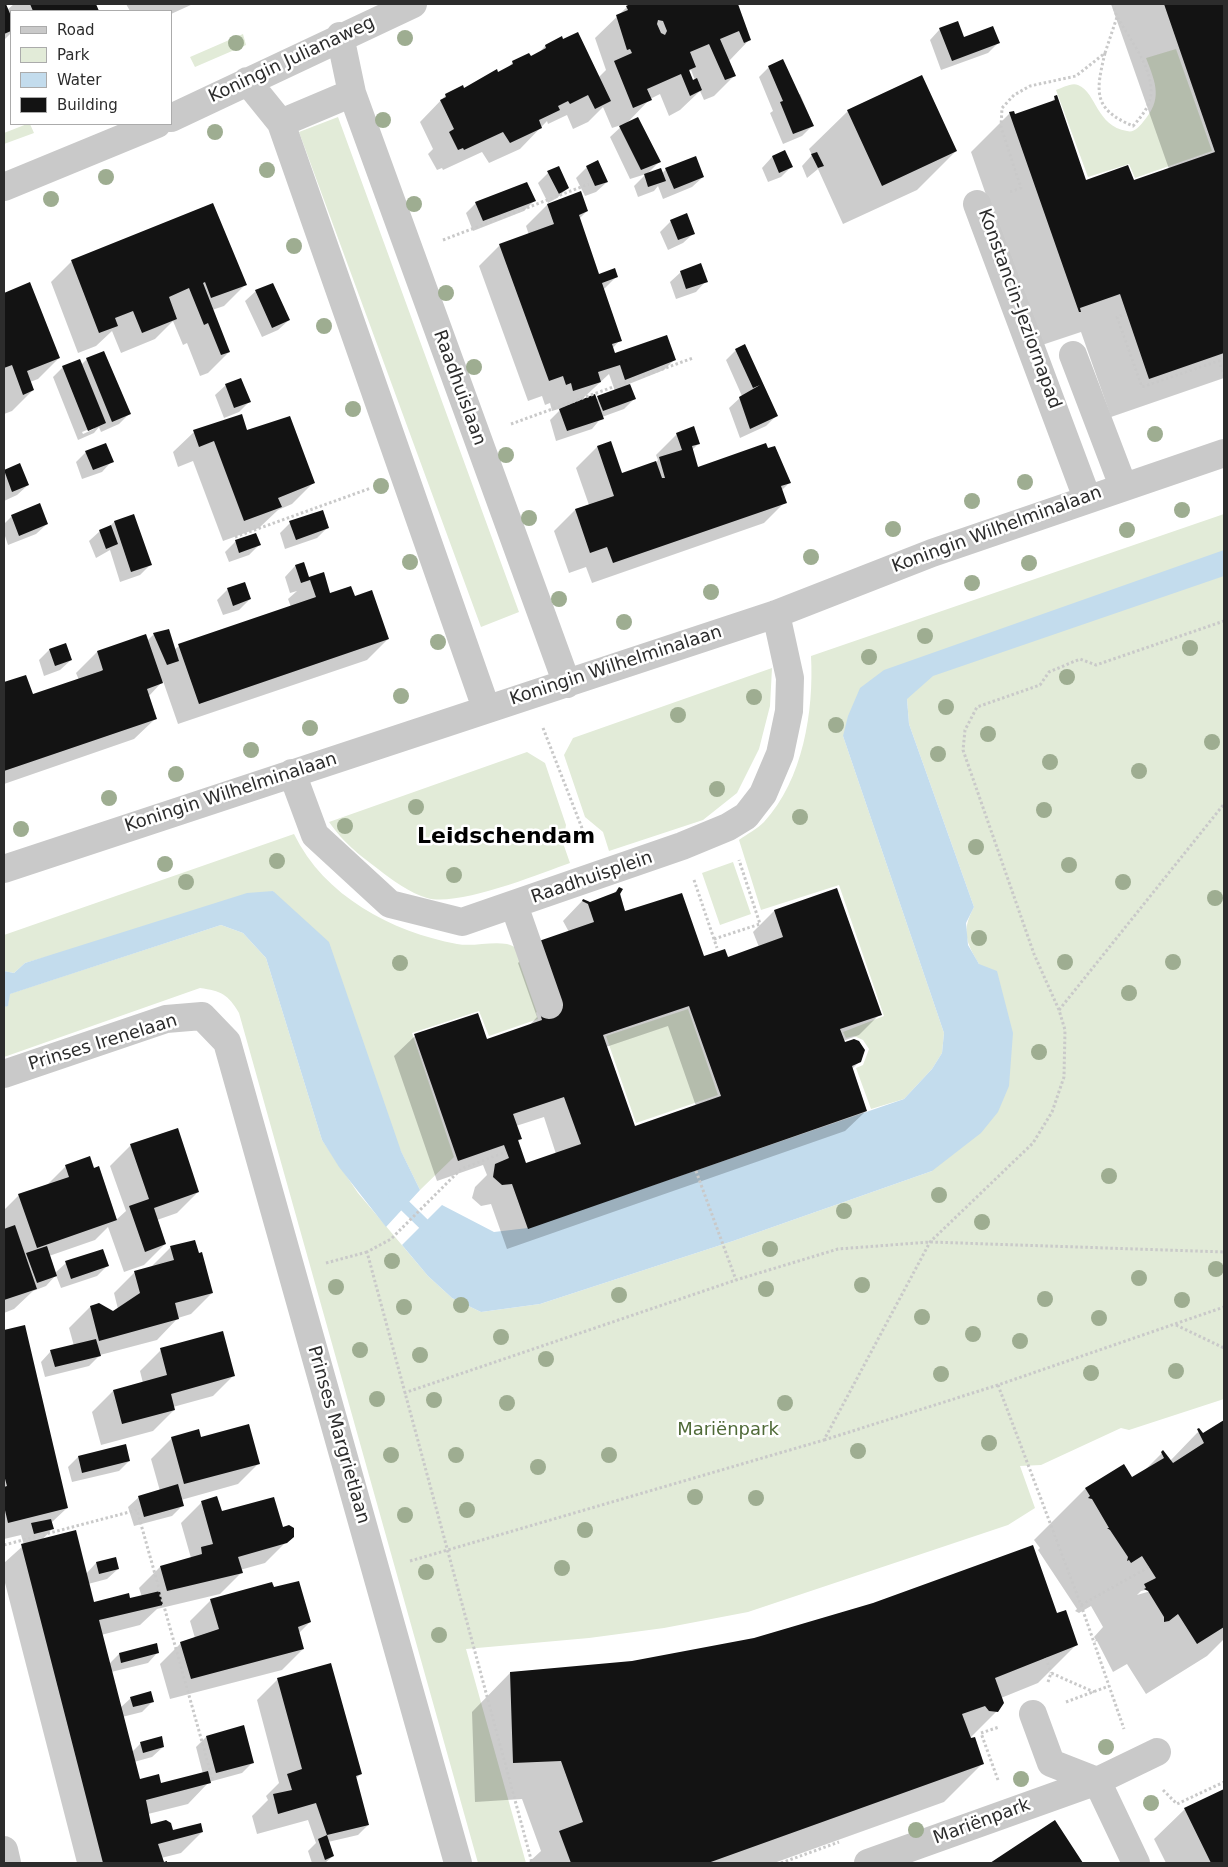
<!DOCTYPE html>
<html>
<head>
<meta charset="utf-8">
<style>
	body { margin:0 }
	#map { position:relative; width:1228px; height:1867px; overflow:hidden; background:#fff; font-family:"DejaVu Sans",sans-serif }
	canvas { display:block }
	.frame { position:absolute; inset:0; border:5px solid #2c2c2c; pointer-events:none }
	.legend { position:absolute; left:10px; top:10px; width:162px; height:115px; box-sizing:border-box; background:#fff; border:1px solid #ababab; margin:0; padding:6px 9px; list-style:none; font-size:15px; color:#2c2c2c }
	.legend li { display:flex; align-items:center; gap:10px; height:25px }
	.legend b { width:25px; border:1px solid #ababab }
</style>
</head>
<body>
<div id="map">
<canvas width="1228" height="1867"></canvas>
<div class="frame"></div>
<ul class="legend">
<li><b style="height:6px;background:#c9c9c9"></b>Road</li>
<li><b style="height:14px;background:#e2ebd8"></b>Park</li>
<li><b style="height:14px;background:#c3dced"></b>Water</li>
<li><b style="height:14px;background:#131313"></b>Building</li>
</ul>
</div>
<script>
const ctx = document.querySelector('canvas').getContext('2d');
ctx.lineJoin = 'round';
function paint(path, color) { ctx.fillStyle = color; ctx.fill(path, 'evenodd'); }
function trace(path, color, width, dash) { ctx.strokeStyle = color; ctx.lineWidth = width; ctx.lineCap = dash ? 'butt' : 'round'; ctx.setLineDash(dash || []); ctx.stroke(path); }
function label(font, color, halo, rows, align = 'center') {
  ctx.font = font + ' "DejaVu Sans",sans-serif'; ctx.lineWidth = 5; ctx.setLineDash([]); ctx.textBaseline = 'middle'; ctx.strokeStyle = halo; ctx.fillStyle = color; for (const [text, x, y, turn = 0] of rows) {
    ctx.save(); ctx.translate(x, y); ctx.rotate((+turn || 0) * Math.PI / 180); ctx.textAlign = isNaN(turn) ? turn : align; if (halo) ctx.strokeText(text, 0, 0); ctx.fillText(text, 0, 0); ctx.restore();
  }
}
paint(new Path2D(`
	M243,34L246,45L195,67L190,57Z
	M1176,49L1212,151L1135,178L1129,164L1088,177L1056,90C1062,88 1072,82 1078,85C1097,93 1096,126 1127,131C1134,133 1139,127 1143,122C1163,99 1156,84 1146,58Z
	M338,117L519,612L481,627L299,132Z
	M27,124H30L34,133L4,144V133Z
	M1224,514V1399L1129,1430L1121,1428L1041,1465L1020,1466L1035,1508L1008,1525L748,1612L664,1628L589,1638L466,1649L526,1863H478L239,1013C228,994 221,991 200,988L4,1057V1007L8,1005L9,994L221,925L243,933L266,958L322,1140L358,1193L428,1276L452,1298L481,1312L540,1304L733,1241L932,1171L979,964C966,942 961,931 974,907L909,724L907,699L843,736L944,1033L942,1053L932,1069L904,1099L871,1109L856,1068L863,1065L869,1049L863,1040L854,1036L846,1038L843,1032L884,1016L839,885L761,910L739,840C747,834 757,829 764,822C803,780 814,711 811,656Z
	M772,668L770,706L759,749L737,793L703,820L609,851L603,832L585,817L564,755L573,738Z
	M527,752L545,763L566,825L563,843L570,863C539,874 458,907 427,898C410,893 392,880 378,869C357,853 345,844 329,822Z
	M294,834C324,896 392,932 457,944C473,947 491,941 507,944C511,945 517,948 521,950L540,1006L536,1013L538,1019L489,1036L479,1011L412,1033L454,1157L420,1190L273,891L25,963L14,973L4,971V935Z
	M733,862L751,914L720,925L702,873Z
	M688,1009L718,1095L636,1123L606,1036Z`), '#e2ebd8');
paint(new Path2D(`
	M1224,550V576L933,676L907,699L909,724L974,907L966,923L968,945L979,964L997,971L1013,1033L1009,1086L998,1112L981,1133L932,1171L733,1241L540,1304L481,1312L452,1298L428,1276L402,1245L442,1205L494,1232L528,1228L904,1099L932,1069L942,1053L944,1033L843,736L848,716L860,688L884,670Z
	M273,891L329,942L401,1151L420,1190L386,1227L339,1167L322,1140L266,958L243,933L221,925L10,994L8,1006L4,1007V971L14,973L25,963L247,893Z`), '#c3dced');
paint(new Path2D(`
	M4,4L7,10L14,4H95L97,11H11V33L4,40Z
	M126,4H193L171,14V11H130Z
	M633,4H736L750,39L729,61L735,75L714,96L704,100L700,91L680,110L669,116L660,94L650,99L627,123L659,162L647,174H662L666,169L703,177L692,187L663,199L658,186L654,191L638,197L634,186L646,174L630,179L610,137L624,124L612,128L603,107L588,122L573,129L567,115L548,124L547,121L520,149L489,163L482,152L443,170L442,168L437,170L428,154L433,149L420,122L446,95L464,90L506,70L513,62L538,54L545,46L561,38L598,78L606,70L595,38L627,7ZM691,70L695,80L693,82L688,72Z
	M1111,4H1224V378L1111,417L1081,332L1039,346L971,152L1010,113L1014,116L1049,104L1055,98L1085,182H1133L1169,169Z
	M940,29L963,38L998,43L988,53L941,70L930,40Z
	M769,67L797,95L800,94L813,125L802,136L783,144L770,113L773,111L759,77Z
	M848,111L956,151L917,190L843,224L818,169L807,178L802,166L812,155L809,149Z
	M785,152L791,167L781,177L768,182L762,168L772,157Z
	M597,162L607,182L596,192L585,196L576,178L587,167Z
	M548,173L568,188L557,198L548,203L538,183Z
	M581,193L587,211L579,219L598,275L617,276L603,290L620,340L612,349L614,356L674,360L664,370L629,384L634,399L624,409L602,417L592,429L556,441L550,420L562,408L552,411L550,403L545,405L542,396L528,401L479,266L500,245L529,235L526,226L547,205ZM609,374L615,391L596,399L579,402Z
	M534,201L524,211L473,231L466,213L476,203Z
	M671,221L694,233L683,243L668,250L660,232Z
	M72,261L245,285L224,306L212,310L229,352L208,373L200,376L187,343L183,345L173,321L155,339L121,353L112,331L96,346L78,353L51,282Z
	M681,272L706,281L696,292L676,299L670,282Z
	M29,284L59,358L38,379L30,382L33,390L12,411L4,414V294Z
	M256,291L289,320L278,330L262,337L245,301Z
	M745,346L777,415L766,426L740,438L729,408L742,396L726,360L736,350Z
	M87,359L129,414L119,424L101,432L99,427L94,433L78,440L53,377L63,367L81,365ZM94,427V429L83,434L82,432Z
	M226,385L249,402L239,412L224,418L215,395Z
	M194,432H246L313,483L292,504L278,510L259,528L223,541L193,461L178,467L173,452Z
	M677,434L699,443L692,450L697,468L789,483L781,491L785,502L764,523L592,583L586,567L569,573L554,531L575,510L589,505L576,468L597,447L610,443L621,474L655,463L658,460L656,455Z
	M86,452L112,461L102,472L82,479L76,462Z
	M19,464L28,485L17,495L4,501V471Z
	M12,516L47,524L36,534L8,545L4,533V524Z
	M133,516L150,565L140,575L120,582L110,550L96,558L89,541L100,531L108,528L114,522Z
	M290,523L327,528L317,538L285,549L280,533Z
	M256,534L259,545L249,555L229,562L225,552L235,542Z
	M303,564L308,579L388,639L367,660L178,724L163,681L148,697L155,719L134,739L4,784V683L25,676L32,696L79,680L76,673L97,652L147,641L154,634L174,650L179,646L291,607L288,599L297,591L290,593L285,577L295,566Z
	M228,589L250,599L239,610L223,615L217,600Z
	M49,650L71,660L60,670L44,676L39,660Z
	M619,888L625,913L703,958H727L759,947L753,932L774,911L836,890L880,1014L859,1035L843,1041L860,1061L852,1069L866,1111L845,1131L507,1249L491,1204L481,1206L472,1198L475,1187L487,1175L483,1165L437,1181L394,1056L415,1036L487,1041L528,1027L537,1017L518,963L539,942L569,932L563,921L583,900L590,903L612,895ZM668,1026L696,1106L634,1127L606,1047ZM544,1117L556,1154L525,1165L517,1142L521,1139L516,1126Z
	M131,1145L198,1192L177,1213L157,1220L165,1244L144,1265L124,1272L108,1227L95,1240L49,1256L55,1273L66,1263L107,1266L97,1276L61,1288L56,1275L46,1286L33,1291L14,1309L4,1313V1210L19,1195L46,1186L66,1166L94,1169L116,1220L126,1211L110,1166Z
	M171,1247L212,1293L191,1314L178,1318L157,1340L100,1355L89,1366L45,1377L41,1362L51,1351L74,1346L69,1328L90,1307L113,1312L118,1309L114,1293L135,1272L150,1268Z
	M24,1326L67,1508L51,1523L52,1529L41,1541L86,1574L96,1563L118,1569L107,1579L88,1584L93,1603L142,1597L139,1588L160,1567L191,1558L181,1523L202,1502L221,1512L294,1534L265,1563L240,1570L241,1573L220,1594L157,1609L140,1625L101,1635L109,1664L119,1654L156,1645L158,1652L148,1663L111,1672L120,1708L131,1698L153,1701L142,1712L122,1717L132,1752L141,1743L163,1747L152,1757L134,1762L139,1781L160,1785L203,1774L196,1747L206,1737L253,1762L242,1773L209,1782L188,1804L148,1814L150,1825L172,1832H202L181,1853L161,1858L163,1863H77L4,1579V1563L24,1545L21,1535L4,1539V1331Z
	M161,1350L234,1375L213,1396L173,1407L174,1410L153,1431L101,1445L92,1412L113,1391L143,1383L140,1371Z
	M1224,1421V1639L1207,1656L1146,1694L1127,1664L1113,1672L1097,1641L1094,1642L1096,1640L1094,1637L1103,1627L1091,1606L1079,1613L1075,1611L1077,1609L1038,1550L1040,1548L1034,1540L1085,1489L1124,1465L1132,1479L1143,1472L1163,1452L1170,1461L1197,1433L1200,1431L1203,1435ZM1154,1588V1590L1137,1595L1141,1591Z
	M172,1438L200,1439L259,1463L238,1484L181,1500L182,1506L172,1516L134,1526L128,1507L139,1497L160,1491L151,1459Z
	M78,1457L129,1461L119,1471L72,1482L68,1467Z
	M274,1589L310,1622L298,1634L303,1649L282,1670L170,1699L160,1664L181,1643L195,1638L190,1621L211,1600Z
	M1056,1615L1077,1644L1038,1683L1001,1698L997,1711L967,1741L983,1763L944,1802L774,1863H528L541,1851L522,1799L475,1802L472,1712L510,1673L632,1663Z
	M278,1679L361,1774L355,1779L368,1825L358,1835L328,1842L333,1856L325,1863H312L308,1851L316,1843L308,1820L257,1834L252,1816L268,1800L266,1796L279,1783L257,1700Z
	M1224,1790V1863H1166L1154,1839L1185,1809Z
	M1055,1821L1082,1863H992Z`), '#0003');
trace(new Path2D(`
	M394,1195L435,1235`), '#c3dced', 12);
paint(new Path2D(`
	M4,4H6L11,16V31L4,34Z
	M30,4H96L99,11H33Z
	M630,4H738L751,40L744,43L739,31L720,39L736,76L725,80L709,44L690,52L696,67L689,70L693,80L697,78L702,90L690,96L681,74L647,89L652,100L633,108L614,61L632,53L630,49L627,50L616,15L628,10L626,6ZM658,20L663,21L667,31L665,35L661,33L657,24Z
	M1164,4H1224V353L1149,379L1120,294L1080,308L1081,312H1079L1009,112L1014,111L1015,114L1055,100L1054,96L1057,95L1086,180L1128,165L1134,180L1215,152Z
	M958,21L964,37L993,26L1000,43L952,61L939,28Z
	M578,32L611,101L595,109L588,95L570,104L568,101L558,106L560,110L539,120L542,128L510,143L503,132L464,150L463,148L458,150L449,132L454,129L440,100L446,97L445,94L463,85L464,88L497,69L498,72L513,64L512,61L529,53L531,56L546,48L545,45L562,36L563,39Z
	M783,59L814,126L793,134L780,102L783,101L768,66Z
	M922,75L957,151L882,186L847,110Z
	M638,117L661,162L641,170L619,126Z
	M785,150L793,167L779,173L772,156Z
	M817,152L824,166L818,168L811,154Z
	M696,156L704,177L674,189L665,168Z
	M598,160L608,182L595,186L586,166Z
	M559,166L569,188L559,194L547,171Z
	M661,168L666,181L648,187L644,174Z
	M527,182L536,201L483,221L475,202Z
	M581,191L588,211L579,215L599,274L615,268L618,277L602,283L622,341L612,344L615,353L667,335L676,360L625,380L620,365L598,372L601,382L573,391L571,383L566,385L563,376L549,381L499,244L554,224L547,204Z
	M213,203L247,285L211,298L205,282L203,283L230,352L221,355L208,323L204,325L189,288L169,297L177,319L142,333L133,311L115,318L118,326L99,333L71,260Z
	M687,213L695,234L678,240L670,220Z
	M701,263L708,282L686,289L680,271Z
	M30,282L60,358L27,371L34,390L23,395L12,365L4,368V293Z
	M273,283L290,320L272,328L255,290Z
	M745,344L778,416L750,429L739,397L760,385L753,388L735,349Z
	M104,351L131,414L112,422L86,358Z
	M80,359L106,423L88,431L62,366Z
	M241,378L251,402L234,408L225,384Z
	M630,384L636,399L603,411L597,396Z
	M595,394L604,419L567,431L559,409Z
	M242,414L247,430L290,416L315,483L278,498L282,507L244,521L214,441L199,447L193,430Z
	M694,426L700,444L692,446L698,467L766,443L768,448L775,446L791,483L781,486L787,503L613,563L607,547L590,553L575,509L614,496L597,446L611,441L622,473L656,461L662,478H665L659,457L682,450L676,433Z
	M106,443L114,462L93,470L85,451Z
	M20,463L29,485L12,492L4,470Z
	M40,503L48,524L19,536L11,515Z
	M323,510L329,528L296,540L289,521Z
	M134,514L152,565L131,572L114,521Z
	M111,525L118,544L106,549L99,530Z
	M256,533L261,545L239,553L235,540Z
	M304,562L309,577L324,572L330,593L351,586L355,596L372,590L389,639L199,704L178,644L316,597L310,580L301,583L295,565Z
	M245,582L251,599L233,606L227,588Z
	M169,629L179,661L167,665L153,633Z
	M146,634L163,683L147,689L157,719L4,771V682L26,675L33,694L101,671L103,670L97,651Z
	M66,643L72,660L55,666L49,649Z
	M619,887L623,889L620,894L625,911L682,893L704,956L725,949L728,957L783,937L774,910L837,888L882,1015L840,1029L845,1042L854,1039L859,1041L865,1050L861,1062L852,1066L867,1111L528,1229L512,1184L502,1185L493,1177L495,1164L509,1158L504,1145L458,1161L414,1034L478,1013L487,1039L542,1020L540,1013L539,941L594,922L588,904L582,901L583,899L590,902L616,892ZM689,1006L721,1096L635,1126L603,1035ZM564,1097L581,1144L526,1163L518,1140L522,1139L513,1114Z
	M178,1128L199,1192L154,1208L166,1244L145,1252L129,1206L149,1199L130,1144Z
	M90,1156L94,1168L99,1166L117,1220L37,1248L18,1194L69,1177L65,1165Z
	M15,1225L37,1289L4,1300V1229Z
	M195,1240L199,1253L202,1252L213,1293L175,1303L179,1319L99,1341L90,1306L99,1303L113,1311L140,1293L134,1271L174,1260L170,1246Z
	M47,1246L57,1276L37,1283L26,1253Z
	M103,1249L109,1266L71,1279L65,1261Z
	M25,1325L68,1508L8,1523L4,1506V1487L7,1486L4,1475V1330Z
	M223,1331L235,1376L171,1394L175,1410L122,1424L113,1390L167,1375L160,1348Z
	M96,1339L101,1356L55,1367L50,1350Z
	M1224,1420V1627L1197,1644L1178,1614L1169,1621L1164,1622V1617L1148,1591L1144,1589L1146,1588L1144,1584L1156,1578L1142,1556L1131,1563L1129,1560L1127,1561L1128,1557L1110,1530L1107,1528H1109L1092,1499L1088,1498L1090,1496L1085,1488L1124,1464L1132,1477L1164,1458L1161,1452L1163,1450L1173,1463L1204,1443L1197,1429L1199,1428L1203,1433Z
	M249,1424L260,1464L184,1484L171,1437L199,1429L201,1437Z
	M126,1444L130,1461L82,1473L78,1456Z
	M178,1484L184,1506L144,1517L138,1496Z
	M217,1496L222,1511L274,1497L283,1527L289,1525L294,1528V1537L287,1543L238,1557L243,1573L167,1591L160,1566L202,1554L201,1547L213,1544L201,1501Z
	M51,1519L54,1529L34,1534L31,1523Z
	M76,1530L94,1602L129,1593L130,1598L160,1591L163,1605L99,1620L140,1779L159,1774L161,1783L208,1771L211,1783L146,1800L151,1824L166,1820L171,1823L173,1830L201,1823L203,1832L158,1844L164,1862L167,1861V1863H103L21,1544Z
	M1033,1545L1057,1613L1066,1610L1078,1645L995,1678L1004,1703L998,1712L989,1711L985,1706L962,1714L971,1738L975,1737L984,1764L708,1863H571L559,1831L583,1822L561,1761L513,1763L510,1672L632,1661L754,1638L873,1603Z
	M116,1557L119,1569L99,1574L96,1562Z
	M299,1581L311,1622L298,1627L304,1649L191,1679L180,1642L219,1629L210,1599L272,1582L274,1587Z
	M157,1643L159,1653L121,1663L119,1653Z
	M331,1663L362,1774L356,1776L369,1825L327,1835L316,1803L278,1814L273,1794L292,1790L287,1774L302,1769L277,1678Z
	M151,1691L154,1702L133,1707L130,1697Z
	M244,1725L254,1763L216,1773L206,1736Z
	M162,1736L164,1747L143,1753L140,1742Z
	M1224,1789V1863H1211L1184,1808Z
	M1055,1820L1083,1863H990Z
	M327,1835L334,1856L325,1860L318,1839Z`), '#131313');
trace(new Path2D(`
	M1105,53C1096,91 1092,109 1133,126C1140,118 1147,110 1150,100C1157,73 1130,40 1118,18
	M1010,192L1021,188L1001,127L1002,108L1014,95L1030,86L1076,76L1105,53L1117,17L1113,4
	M443,240L589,184
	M1122,315L1117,317L1142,387L1224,359
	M1219,360L1224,377
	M511,424L693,358
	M235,537L371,488
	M543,728L587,841
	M694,880L717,948
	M714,939L760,924L739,860
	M1059,1010L1224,804
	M503,1153L461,1169L391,1239L367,1252L532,1863
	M696,1171L736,1280
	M326,1263L367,1252
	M1176,1325L1224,1348
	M998,1385L1081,1605L1124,1729
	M404,1393L736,1280L838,1249L930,1242L1224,1252
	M824,1440L998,1385L1224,1307
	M4,1545L137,1510L213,1781
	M410,1561L824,1440L930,1242L1033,1143L1052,1112L1064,1077L1065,1030L1059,1010L1034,954L963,750L965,730L977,707L1040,685L1049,672L1080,659L1096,665L1224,621
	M1081,1605L1149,1567
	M1046,1658L1051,1673
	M1048,1682L1051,1673L1094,1692
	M1066,1702L1109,1686
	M998,1780L981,1733L999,1727
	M1163,1790L1177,1804L1224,1782
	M781,1863L839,1842`), '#c9c9c9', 3, [2.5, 2.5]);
trace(new Path2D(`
	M340,36L352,93L567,684
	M247,81L281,123L486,708
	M171,118L413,4
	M281,123L352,93
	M4,187L157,124
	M977,204L1087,498
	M1073,355L1123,486
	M292,773L315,835L390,904L462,922L682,846L728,827L746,816L763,794L780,754L789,711L790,678L776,614
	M4,869L776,614L932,553L1224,453
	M514,905L549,1005
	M4,1074L166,1019L202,1016L227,1042L458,1863
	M1033,1714L1051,1763L1097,1781L1136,1863
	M4,1850L7,1863
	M868,1863L1097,1781L1157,1752`), '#c9c9c9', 28);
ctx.fillStyle = '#9ead91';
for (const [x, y] of [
	[405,38],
	[236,43],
	[383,120],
	[215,132],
	[267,170],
	[106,177],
	[51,199],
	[414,204],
	[294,246],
	[446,293],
	[324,326],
	[474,367],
	[353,409],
	[1155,434],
	[506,455],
	[1025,482],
	[381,486],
	[972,501],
	[1182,510],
	[529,518],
	[893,529],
	[1127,530],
	[811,557],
	[410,562],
	[1029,563],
	[972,583],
	[711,592],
	[559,599],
	[624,622],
	[925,636],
	[438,642],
	[1190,648],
	[869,657],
	[1067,677],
	[401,696],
	[754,697],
	[946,707],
	[678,715],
	[836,725],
	[310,728],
	[988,734],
	[1212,742],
	[251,750],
	[938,754],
	[1050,762],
	[1139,771],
	[176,774],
	[717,789],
	[109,798],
	[416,807],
	[1044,810],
	[800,817],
	[345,826],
	[21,829],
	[976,847],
	[277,861],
	[165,864],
	[1069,865],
	[454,875],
	[186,882],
	[1123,882],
	[1215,898],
	[979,938],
	[1065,962],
	[1173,962],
	[400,963],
	[1129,993],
	[1039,1052],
	[1109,1176],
	[939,1195],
	[844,1211],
	[982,1222],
	[770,1249],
	[392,1261],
	[1216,1269],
	[1139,1278],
	[862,1285],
	[336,1287],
	[766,1289],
	[619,1295],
	[1045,1299],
	[1182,1300],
	[461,1305],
	[404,1307],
	[922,1317],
	[1099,1318],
	[973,1334],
	[501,1337],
	[1020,1341],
	[360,1350],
	[420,1355],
	[546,1359],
	[1176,1371],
	[1091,1373],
	[941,1374],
	[377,1399],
	[434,1400],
	[507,1403],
	[785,1403],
	[989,1443],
	[858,1451],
	[391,1455],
	[456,1455],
	[609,1455],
	[538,1467],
	[695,1497],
	[756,1498],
	[467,1510],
	[405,1515],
	[585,1530],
	[562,1568],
	[426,1572],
	[439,1635],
	[1106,1747],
	[1021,1779],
	[1151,1803],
	[916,1830]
]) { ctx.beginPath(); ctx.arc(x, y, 8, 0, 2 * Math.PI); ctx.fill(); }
label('18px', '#2c2c2c', '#fff', [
	["Koningin Julianaweg",292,60,-25],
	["Konstancin-Jeziornapad",1019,309,70],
	["Raadhuislaan",459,388,70],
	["Koningin Wilhelminalaan",997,530,-20],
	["Koningin Wilhelminalaan",616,666,-18],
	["Koningin Wilhelminalaan",231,793,-18],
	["Raadhuisplein",592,878,-19],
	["Prinses Irenelaan",103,1043,-17],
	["Prinses Margrietlaan",338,1435,74],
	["Mariënpark",982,1822,-20]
]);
label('18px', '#4f6a37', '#fff', [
	["Mariënpark",728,1430]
]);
label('bold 22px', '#000', '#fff', [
	["Leidschendam",506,837]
]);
</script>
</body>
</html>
